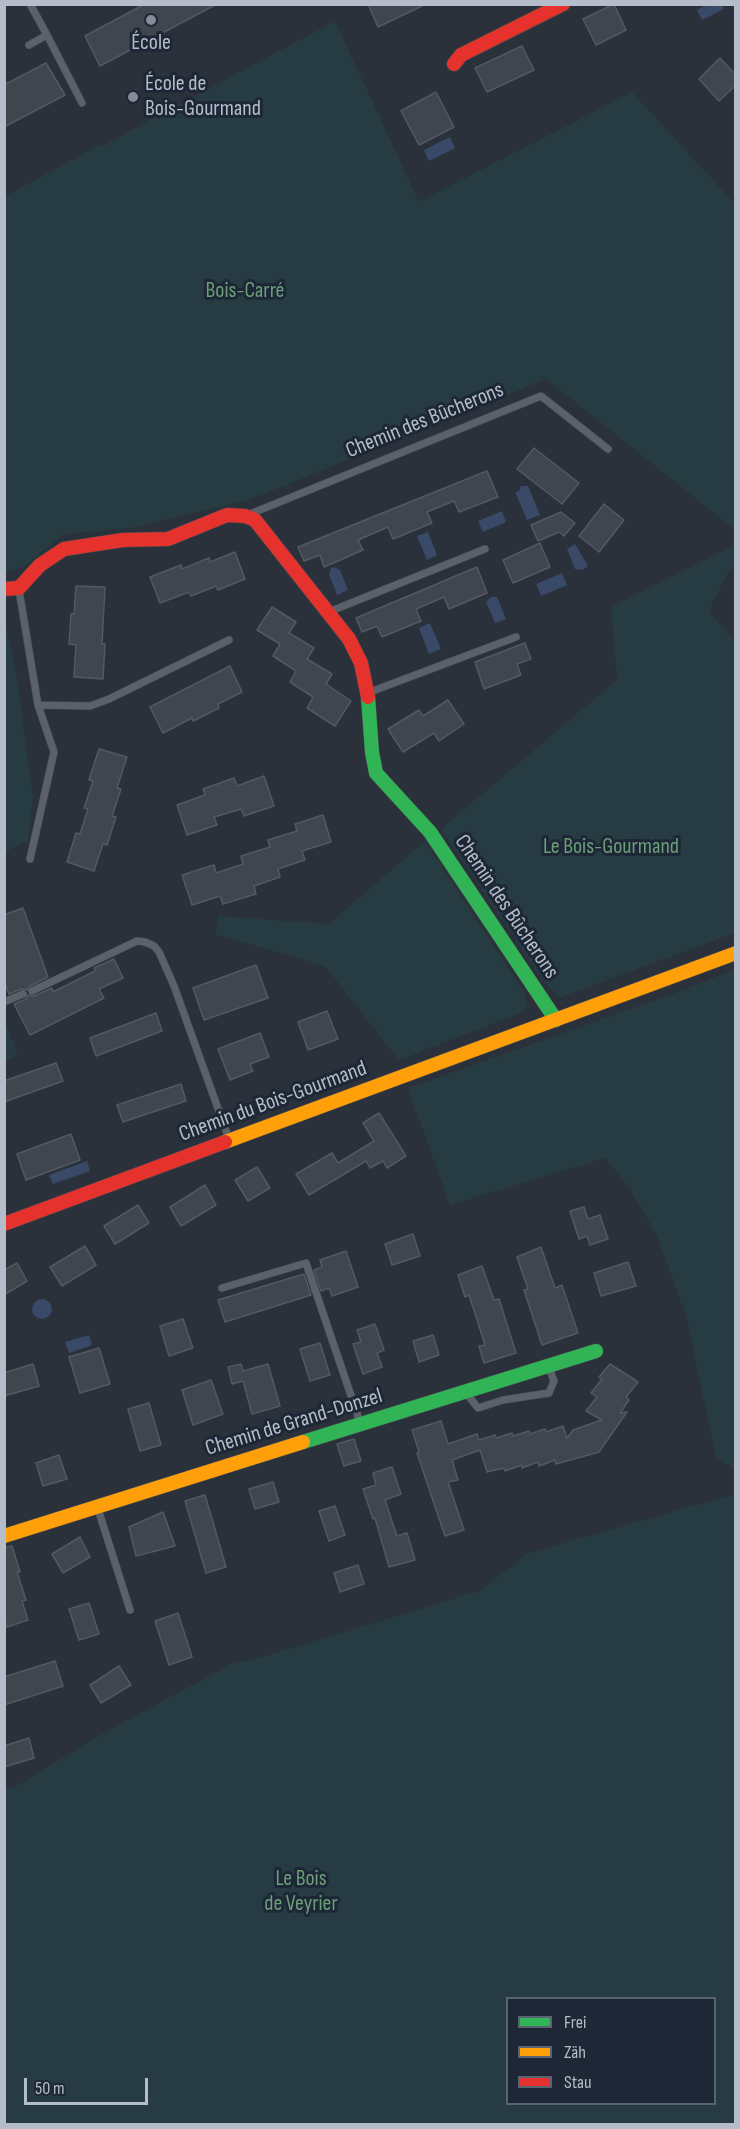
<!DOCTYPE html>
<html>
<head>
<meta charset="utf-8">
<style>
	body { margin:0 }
	#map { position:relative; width:740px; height:2129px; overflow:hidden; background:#2b313b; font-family:"Sofia Sans Condensed",sans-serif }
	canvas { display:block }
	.frame { position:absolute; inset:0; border:6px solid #b5bdcb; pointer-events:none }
	.legend { position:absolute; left:506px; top:1997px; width:210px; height:108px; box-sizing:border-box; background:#1d2736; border:2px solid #5a6372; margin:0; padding:8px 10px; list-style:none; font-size:18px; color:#b5bdcb }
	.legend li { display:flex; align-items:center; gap:12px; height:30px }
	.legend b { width:30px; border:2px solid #5a6372 }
	.scale { position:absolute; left:24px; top:2078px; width:124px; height:27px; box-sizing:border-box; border:3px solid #b5bdcb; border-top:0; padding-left:8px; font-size:18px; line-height:21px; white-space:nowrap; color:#b5bdcb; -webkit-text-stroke:4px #1d2736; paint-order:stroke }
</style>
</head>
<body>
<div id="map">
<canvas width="740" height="2129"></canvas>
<div class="frame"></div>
<ul class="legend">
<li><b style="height:8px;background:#30b455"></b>Frei</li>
<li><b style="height:8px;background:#ff9f0a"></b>Zäh</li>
<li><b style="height:8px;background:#e5322d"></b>Stau</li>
</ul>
<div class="scale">50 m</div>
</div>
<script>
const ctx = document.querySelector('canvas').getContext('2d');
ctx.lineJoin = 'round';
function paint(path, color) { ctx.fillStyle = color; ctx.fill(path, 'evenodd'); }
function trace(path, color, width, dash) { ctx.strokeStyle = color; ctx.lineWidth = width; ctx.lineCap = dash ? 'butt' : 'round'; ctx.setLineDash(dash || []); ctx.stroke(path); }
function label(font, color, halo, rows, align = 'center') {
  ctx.font = font + ' "Sofia Sans Condensed",sans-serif'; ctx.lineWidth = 6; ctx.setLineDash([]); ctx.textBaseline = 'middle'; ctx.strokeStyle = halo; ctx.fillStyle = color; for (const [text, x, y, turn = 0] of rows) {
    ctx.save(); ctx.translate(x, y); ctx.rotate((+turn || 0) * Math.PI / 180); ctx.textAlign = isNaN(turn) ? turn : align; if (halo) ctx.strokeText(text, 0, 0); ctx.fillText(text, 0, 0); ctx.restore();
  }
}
paint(new Path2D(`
	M335,21L419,202L632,92L735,204V530L546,379L249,500L130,528L64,534L24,567L5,572V196L98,146H102Z
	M735,545V561L708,611L735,641V933L559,998L545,983L441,829L617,680L611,607Z
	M5,624L16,671L33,798L28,841L5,852Z
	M425,841L525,994L528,1005L523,1012L399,1060L325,966L215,934L218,916L329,924Z
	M735,969V1469L716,1457L687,1319L657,1235L630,1189L605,1158L450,1205L408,1088L673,994Z
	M5,1022L18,1055L5,1061H4Z
	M735,1494V2124H5V1789L15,1787L95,1738L231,1664L266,1656L479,1591L529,1553ZM714,1998V2104H508V1998Z`), '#273c42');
paint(new Path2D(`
	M709,4L722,5L724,9L702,20L697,10Z
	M450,137L455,148L429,161L424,150Z
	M521,486H528L540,515L527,520L515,492L519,491Z
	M502,511L506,522L483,532L478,521Z
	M428,532L437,555L427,560L417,536Z
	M575,544L588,566L583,570L575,569L567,549Z
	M334,567L340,570L348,590L337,595L329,574L331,568Z
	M562,573L567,585L541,596L536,584Z
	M491,597H497L506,619L495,623L486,602Z
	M430,623L441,649L429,654L419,628Z
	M87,1161L90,1171L53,1184L49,1175Z
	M32 1309a10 10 0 1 1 20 0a10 10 0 1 1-20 0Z
	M89,1335L92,1345L69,1353L65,1342Z`), '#384a67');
const building = new Path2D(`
	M145,4H217L100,66L85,36Z
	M368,4H426L378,27Z
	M614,4L626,30L596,45L583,19Z
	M522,46L534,70L487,92L475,68Z
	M720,58L735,74V86L719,101L699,79Z
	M46,63L65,95L4,127V85Z
	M436,92L454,127L419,145L401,111Z
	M534,448L579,483L562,504L517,469Z
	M487,471L498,497L459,512L454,501L427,512L432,523L393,539L388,527L358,540L363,550L324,567L320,555L304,561L298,547Z
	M604,504L624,520L599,552L579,536Z
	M561,512L575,523L564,536L559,532L538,541L531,525Z
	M540,543L550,567L513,583L503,560Z
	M235,552L245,579L218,590L216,586L191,596L189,592L160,603L150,577L181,565L182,569L209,558L210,562Z
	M477,567L487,593L449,609L444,597L416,609L421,621L382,637L377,626L362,632L356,618Z
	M76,586L105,587L102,644H105L103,679L74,677L76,645L69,644L71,614H74Z
	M272,607L296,622L289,633L314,648L307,659L332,674L326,684L351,701L335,726L307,708L313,697L290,682L296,671L273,656L280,644L257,630Z
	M525,643L531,659L517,664L521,675L484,689L475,662Z
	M230,666L242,692L218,704L219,708L193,721L192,718L163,733L150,707Z
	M448,700L464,724L439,741L434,733L403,752L388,729L419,710L423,716Z
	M99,749L127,757L117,788L121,789L112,816L116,817L107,845L103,844L94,871L67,862L76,833L80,834L88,809L84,808L93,781L89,780Z
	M264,776L274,806L244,816L241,809L214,817L217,825L187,835L177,805L205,795L203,789L234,778L237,786Z
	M323,815L331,842L302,851L305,860L278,869L280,877L254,886L256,894L223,904L220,896L192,905L182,875L214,865L216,873L243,864L241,856L270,847L268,840L297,831L295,824Z
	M23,908L48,977L30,986L27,990L21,989L9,994L4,981V915Z
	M114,959L123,978L99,989L104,998L30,1035L14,1004L26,999L28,995L34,996L52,988L53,992L95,971L94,968Z
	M256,965L268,998L204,1020L193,988Z
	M327,1011L338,1039L308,1050L298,1022Z
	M156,1013L162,1031L96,1056L90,1038Z
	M260,1033L269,1057L250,1064L253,1071L230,1080L218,1049Z
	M56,1063L63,1081L4,1102V1081Z
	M181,1084L186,1101L123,1122L117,1105Z
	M379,1113L406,1156L387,1168L383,1161L370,1168L366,1161L309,1195L296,1174L332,1153L338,1163L374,1141L363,1123Z
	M71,1134L80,1160L26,1180L17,1154Z
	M257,1167L270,1188L248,1201L235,1180Z
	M205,1185L216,1205L181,1226L170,1207Z
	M138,1205L149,1223L115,1244L104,1226Z
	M584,1207L588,1219L600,1215L608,1239L590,1245L587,1236L579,1239L570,1211Z
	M413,1234L420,1256L392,1265L385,1244Z
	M85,1246L96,1265L62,1286L50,1267Z
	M541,1247L555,1288L562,1285L578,1333L542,1345L524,1290L528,1289L517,1257Z
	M346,1251L358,1287L332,1296L329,1288L321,1291L314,1270L322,1267L320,1260Z
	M628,1262L636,1286L601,1296L594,1273Z
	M17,1263L27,1281L4,1295V1270Z
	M482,1266L494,1300L499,1299L516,1353L484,1363L479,1346L485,1345L469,1295L465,1297L458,1275Z
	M304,1274L311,1295L225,1322L218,1300Z
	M183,1319L193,1348L169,1356L160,1326Z
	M375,1324L384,1350L377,1353L382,1367L363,1374L353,1344L361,1342L357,1330Z
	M433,1335L439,1355L419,1362L413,1341Z
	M320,1343L330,1375L310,1381L300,1349Z
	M99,1348L110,1384L80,1393L69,1357Z
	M33,1364L39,1386L4,1396V1373Z
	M241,1364L243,1371L268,1364L280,1406L252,1414L243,1381L232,1384L228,1367Z
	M610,1364L638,1382L626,1397L629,1400L620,1413L627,1412L599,1452L556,1464L555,1460L539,1466L538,1462L522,1468V1465L505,1471L504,1468L487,1472L480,1450L452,1460L458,1480L448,1482L464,1530L445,1536L417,1453L419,1452L412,1430L441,1421L448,1444L477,1434L479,1440L495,1435L496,1438L512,1433L513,1436L529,1431L530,1434L545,1429L546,1432L563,1426L567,1438L573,1430L602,1420L586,1411L597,1397L591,1393L602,1379L599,1377Z
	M211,1380L223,1414L193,1425L182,1390Z
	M149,1403L161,1445L140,1451L128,1409Z
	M354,1439L361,1461L344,1466L337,1444Z
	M59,1455L67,1479L43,1486L36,1463Z
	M392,1467L401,1494L385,1500L397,1536L407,1533L415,1560L389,1567L375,1518L373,1519L363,1489L376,1485L373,1473Z
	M273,1482L279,1502L255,1509L249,1489Z
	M205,1495L226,1567L206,1573L185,1501Z
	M335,1506L345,1535L329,1541L319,1511Z
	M163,1512L175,1546L136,1556L129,1527Z
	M80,1537L90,1557L63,1573L52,1554Z
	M12,1546L20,1572H17L26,1600L22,1601L28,1620L7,1627L4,1618V1548Z
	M358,1565L364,1584L340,1592L334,1573Z
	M89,1603L99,1634L79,1640L69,1609Z
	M178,1613L192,1657L169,1665L155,1621Z
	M55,1661L63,1686L4,1705V1677Z
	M119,1666L131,1685L101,1703L90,1685Z
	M29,1738L34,1758L4,1767V1746Z`);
paint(building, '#40454e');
trace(building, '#535962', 1.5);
const lane = new Path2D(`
	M47,35L82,103
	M29,45L47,35L30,4
	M250,514L541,396L608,449
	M19,590L38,705L54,752L30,859
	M331,611L485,549
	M370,692L516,637
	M38,705L90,706L109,699L229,640
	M32,991L137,941L145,942L154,946L159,952L174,986L229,1139
	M4,1002L23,994
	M222,1288L306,1263L360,1422
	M467,1394L478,1408L503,1400L549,1393L554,1381L549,1368
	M98,1509L130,1610`);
const fast = new Path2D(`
	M368,697L372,752L376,773L430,832L556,1020
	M303,1442L596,1351`);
const slow = new Path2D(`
	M225,1142L736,953
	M4,1536L303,1442`);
const jam = new Path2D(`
	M454,64L461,55L563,4
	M4,589L19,588L40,565L64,549L123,540L168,539L227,515L245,516L255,520L349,639L361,663L368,697
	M4,1224L225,1142`);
trace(lane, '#474c53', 8);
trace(fast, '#474c53', 15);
trace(slow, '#474c53', 15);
trace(jam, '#474c53', 15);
trace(lane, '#5c6068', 7);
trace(fast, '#30b455', 14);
trace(slow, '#ff9f0a', 14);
trace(jam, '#e5322d', 14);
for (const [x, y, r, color] of [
	[151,20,6,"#858c99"],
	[133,97,6,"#858c99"]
]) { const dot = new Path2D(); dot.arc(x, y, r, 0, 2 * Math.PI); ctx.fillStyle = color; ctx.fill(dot); trace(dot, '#1d2736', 2); }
label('22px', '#b5bdcb', '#1d2736', [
	["École",151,43],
	["École de",145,84,"left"],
	["Bois-Gourmand",145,109,"left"]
]);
label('22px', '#6b9e79', '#1d2736', [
	["Bois-Carré",245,291],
	["Le Bois-Gourmand",611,847],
	["Le Bois",301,1879],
	["de Veyrier",301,1904]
]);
label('22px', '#b5bdcb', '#1d2736', [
	["Chemin des Bûcherons",425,421,-22],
	["Chemin des Bûcherons",506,907,56],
	["Chemin du Bois-Gourmand",273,1102,-20],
	["Chemin de Grand-Donzel",294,1423,-17]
]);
</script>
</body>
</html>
